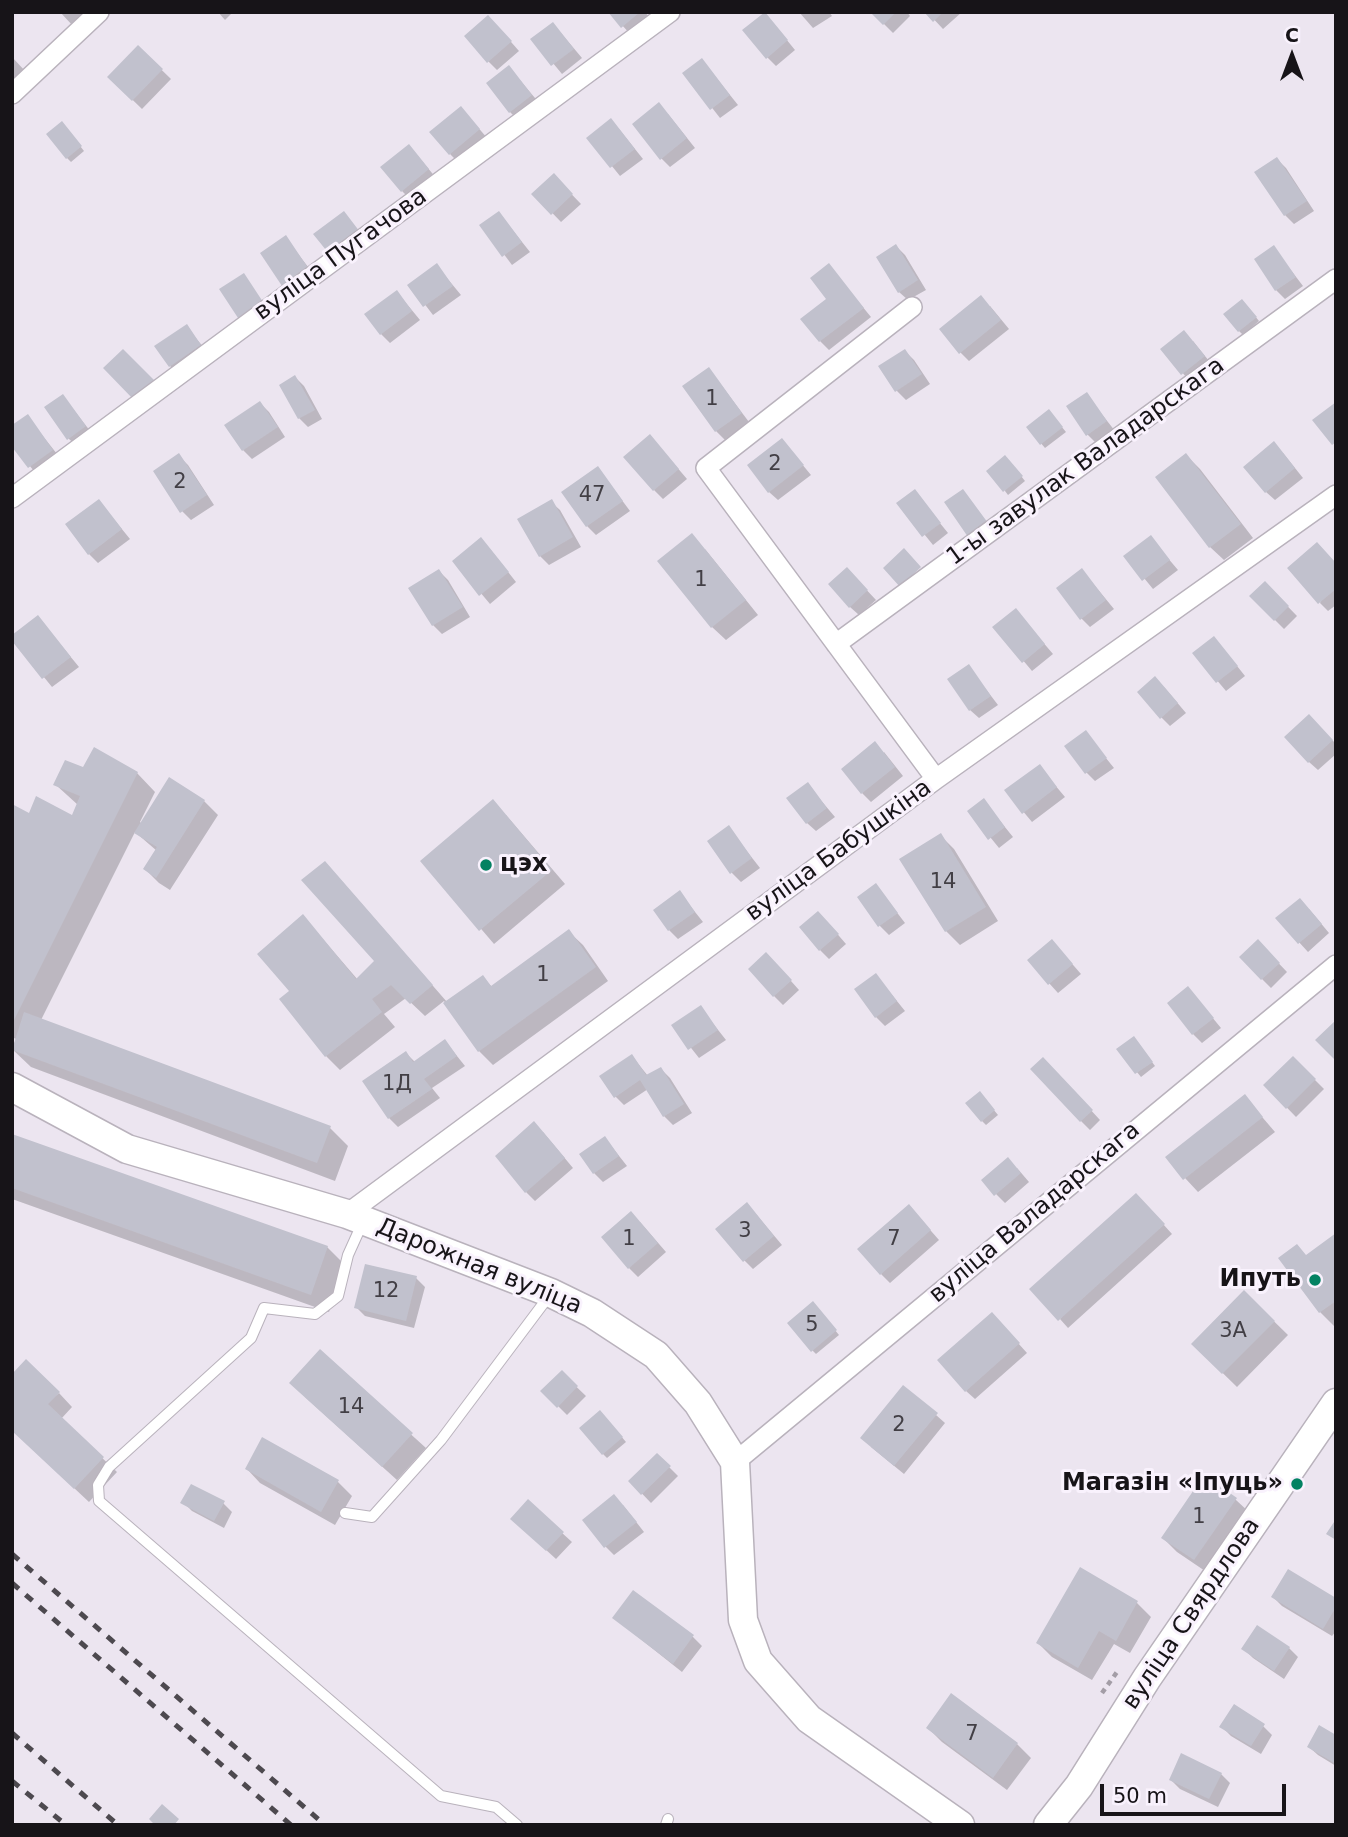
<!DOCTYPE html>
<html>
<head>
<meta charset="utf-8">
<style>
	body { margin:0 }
	#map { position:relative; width:1348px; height:1837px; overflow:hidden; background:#ece5f0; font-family:"DejaVu Sans",sans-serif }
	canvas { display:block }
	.frame { position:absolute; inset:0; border:14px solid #171418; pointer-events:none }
	.north { position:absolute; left:1257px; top:21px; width:70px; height:70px; -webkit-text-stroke:5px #f9f2fd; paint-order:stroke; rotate:0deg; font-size:19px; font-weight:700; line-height:28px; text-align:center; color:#171418 }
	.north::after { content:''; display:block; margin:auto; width:24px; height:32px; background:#171418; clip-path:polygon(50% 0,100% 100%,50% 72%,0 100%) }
	.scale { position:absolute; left:1100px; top:1784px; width:186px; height:32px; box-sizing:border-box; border:4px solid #171418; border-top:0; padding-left:9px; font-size:21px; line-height:24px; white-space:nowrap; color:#171418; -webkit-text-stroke:5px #f9f2fd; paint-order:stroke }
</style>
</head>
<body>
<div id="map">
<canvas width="1348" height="1837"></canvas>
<div class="frame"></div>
<div class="north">С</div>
<div class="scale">50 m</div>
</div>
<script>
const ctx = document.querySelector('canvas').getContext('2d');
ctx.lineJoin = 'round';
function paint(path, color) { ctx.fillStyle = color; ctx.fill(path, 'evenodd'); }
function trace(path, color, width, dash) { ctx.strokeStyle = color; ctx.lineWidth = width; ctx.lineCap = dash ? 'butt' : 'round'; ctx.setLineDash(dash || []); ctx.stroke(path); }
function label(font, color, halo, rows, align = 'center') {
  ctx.font = font + ' "DejaVu Sans",sans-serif'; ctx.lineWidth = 6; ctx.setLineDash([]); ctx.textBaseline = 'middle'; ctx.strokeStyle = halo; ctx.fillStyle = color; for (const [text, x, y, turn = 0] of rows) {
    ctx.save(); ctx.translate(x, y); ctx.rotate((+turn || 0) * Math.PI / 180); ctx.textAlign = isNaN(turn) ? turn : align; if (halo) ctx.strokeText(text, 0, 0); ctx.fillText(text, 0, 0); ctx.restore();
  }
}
paint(new Path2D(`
	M60,12H88L73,26Z
	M218,12H233L225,20Z
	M610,12H645L651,19L632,36Z
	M799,12H829L832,16L813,28Z
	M872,12H907L910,16L893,33Z
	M927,12H962L943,29Z
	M773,23L795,50L776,66L767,57Z
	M497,26L519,51L497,70L488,61Z
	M561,33L582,58L562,74L533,39Z
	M138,47L171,79L142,109L109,77Z
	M12,57L26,72L12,84Z
	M702,60L738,105L720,118L685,73Z
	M509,67L540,104L519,121L510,112Z
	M668,114L695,148L670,167L661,158Z
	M469,117L488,139L459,163L450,154Z
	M66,128L84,151L71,162L67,158Z
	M619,129L643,159L620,176L589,138Z
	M417,155L437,179L411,200L402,191Z
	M1277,159L1286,168L1314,211L1294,224L1285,215L1257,173Z
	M554,176L581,204L561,222L534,194Z
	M499,213L530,252L512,265L482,225Z
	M286,238L318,280L295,297Z
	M896,246L905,255L926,290L908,300L899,292Z
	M1274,248L1303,286L1285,299L1276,290Z
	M437,266L461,295L433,315L410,285Z
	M829,266L871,317L829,350L820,341L828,299Z
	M397,292L420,320L390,343L381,334Z
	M1246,305L1259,321L1243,335L1239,331Z
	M990,306L1009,329L969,361L960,352Z
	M186,326L209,354L179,375L170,366Z
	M1193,341L1213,366L1191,383L1163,349Z
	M905,351L914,360L930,384L906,400L897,391L881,367Z
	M709,369L749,422L725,440L716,431Z
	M295,377L304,386L322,419L308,427L299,418Z
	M1086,394L1115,431L1096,443L1087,434Z
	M63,396L94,436L78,447L69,439Z
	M260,403L269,412L285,437L252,459L243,450Z
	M1052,415L1066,432L1045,448L1028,428Z
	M27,416L61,459L38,476L12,444Z
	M782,440L811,475L778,500L769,492Z
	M658,445L687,479L663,499L654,490Z
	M1283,453L1303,478L1275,500L1266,492Z
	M1186,455L1200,469L1253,538L1224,560L1210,547Z
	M179,456L188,465L214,505L191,520L182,511Z
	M1009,461L1025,481L1008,495L1005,491Z
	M598,468L630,511L596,535L587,526Z
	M914,491L948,533L933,545L899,503Z
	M99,501L130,539L98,563L89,554Z
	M551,502L560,510L581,547L549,565L540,556Z
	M1150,537L1178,570L1153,589L1126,556Z
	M490,549L516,582L490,604L454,561Z
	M705,549L758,615L726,640L712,627Z
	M1336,564V605L1328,611L1320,603Z
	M847,569L876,600L859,615L850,607Z
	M1082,570L1114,609L1090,627L1081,618Z
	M439,571L448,580L470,617L442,634L433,625Z
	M1265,583L1297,616L1284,629L1251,596Z
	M38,617L79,667L52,687L12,638Z
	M1024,620L1053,654L1032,671L995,627Z
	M1222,647L1245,676L1226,691L1194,653Z
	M969,667L998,705L979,718L970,710Z
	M1164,687L1186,713L1170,726L1161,717Z
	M1309,716L1336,744V754L1318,770L1309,762Z
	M1085,732L1114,768L1095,781L1086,772Z
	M884,752L903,776L871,802L862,793Z
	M1039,766L1065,797L1032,822L1006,791Z
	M84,770L137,773L155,792L140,822L142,824L204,801L218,815L170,890L159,883L145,869L157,851L135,832L41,1020L330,1128L348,1146L335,1181L31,1067L12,1049L16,1039L12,1037V806L30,816L73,818L78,805L56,785Z
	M807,784L835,817L816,831L807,823Z
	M984,801L1013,837L999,848L969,811Z
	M506,815L565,884L494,944L423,861Z
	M728,827L760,868L741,882L732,873Z
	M940,835L954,849L998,921L960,945L946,931Z
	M339,878L447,1002L483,977L492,987L569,932L583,945L608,981L493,1065L479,1051L444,1001L425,1016L406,998L384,1014L395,1027L340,1070L326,1056L281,999L291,991L303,916L358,980L377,961Z
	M876,885L905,923L889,935L880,926Z
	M680,893L703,922L678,939L669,930Z
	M1309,909L1329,933L1308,952L1277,918Z
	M827,922L846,944L829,959L820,950Z
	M1060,950L1081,974L1058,993L1029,961Z
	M1267,951L1287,972L1271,988L1262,979Z
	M775,963L799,990L783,1005L774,996Z
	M876,975L905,1011L885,1026L876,1017Z
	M1188,988L1221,1028L1202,1043L1193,1034Z
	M700,1007L726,1040L699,1058L673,1025Z
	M445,1041L465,1066L432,1088L440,1098L398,1127L389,1118L406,1053L415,1062Z
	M1137,1042L1155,1066L1141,1077L1118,1049Z
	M632,1056L648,1076L661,1069L670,1078L692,1113L673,1125L664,1116L648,1089L624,1105L615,1096Z
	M1293,1058L1324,1089L1296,1117L1265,1085Z
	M1052,1068L1100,1120L1090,1130L1081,1121Z
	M1245,1097L1275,1132L1198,1192L1185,1178Z
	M984,1098L998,1115L986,1125L982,1121Z
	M543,1132L573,1168L535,1201L526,1192Z
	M12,1136L327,1247L345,1265L329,1312L12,1199Z
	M605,1138L627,1166L603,1182L594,1173Z
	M1017,1168L1029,1182L1005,1203L983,1181Z
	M1145,1204L1172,1234L1068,1328L1060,1319Z
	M755,1213L782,1245L753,1269L744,1260Z
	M917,1215L939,1240L890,1283L881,1274Z
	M640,1222L666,1252L638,1277L629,1268Z
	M1336,1235V1328L1320,1312L1280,1259L1307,1256Z
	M416,1278L425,1287L414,1328L365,1316L356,1307Z
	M1244,1292L1288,1335L1237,1387L1193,1344Z
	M816,1307L839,1335L816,1354L812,1350Z
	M1000,1323L1027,1353L975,1399L966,1391Z
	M320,1352L426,1448L397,1480L305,1397Z
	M562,1373L586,1396L567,1415L543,1391Z
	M59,1393L72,1407L61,1419L117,1472L89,1502L12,1430Z
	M936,1415L945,1423L904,1474L871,1447Z
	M604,1416L626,1442L607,1458L603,1454Z
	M263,1440L338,1482L352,1496L335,1525L260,1483L247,1469Z
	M657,1455L678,1476L651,1503L630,1481Z
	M1205,1478L1236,1500L1250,1513L1208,1573L1177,1552L1163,1538Z
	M183,1502L223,1503L232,1512L224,1528L192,1511Z
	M528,1502L572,1542L556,1559L521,1527Z
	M623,1505L644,1532L614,1555L605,1546Z
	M1080,1570L1137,1603L1151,1617L1130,1653L1114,1644L1092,1680L1052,1657L1038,1643Z
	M1273,1597L1336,1600V1631L1332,1636L1282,1606Z
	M614,1618L693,1637L702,1646L682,1672Z
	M1289,1648L1298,1657L1284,1679L1253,1658L1244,1649Z
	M952,1696L1017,1744L1031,1758L1007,1790L942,1742L928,1728Z
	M1263,1726L1272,1735L1261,1754L1231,1736L1222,1727Z
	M1336,1737V1766L1318,1755L1309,1747Z
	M1221,1774L1230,1783L1218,1807L1180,1789L1171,1780Z`), '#0003');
paint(new Path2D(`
	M608,12H640L621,28Z
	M765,12L788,40L766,59L742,30Z
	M870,12H896L883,25Z
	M924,12H943L933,22Z
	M488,15L512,41L487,63L464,36Z
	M553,22L574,49L551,66L530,39Z
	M138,45L163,69L132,101L107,77Z
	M702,58L730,95L710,110L682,73Z
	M509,65L532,95L509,113L486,83Z
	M659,102L687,138L660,160L632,124Z
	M461,106L480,129L449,155L429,132Z
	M611,118L635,149L610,168L586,138Z
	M62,121L82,146L66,159L46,134Z
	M409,144L429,169L401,192L380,167Z
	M1277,157L1307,201L1284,216L1254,172Z
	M554,173L573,194L551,215L531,194Z
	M344,211L360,232L330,255L313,234Z
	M499,211L522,242L502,257L479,225Z
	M286,235L310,271L284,289L260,253Z
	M896,244L918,280L898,293L876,257Z
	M1274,245L1296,277L1275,291L1254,259Z
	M437,263L453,286L423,307L407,285Z
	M829,263L864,308L819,342L800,319L826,299L810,278Z
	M244,273L265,305L240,321L219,289Z
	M397,290L412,311L380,335L364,314Z
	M981,295L1001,320L959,354L939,329Z
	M1242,299L1257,317L1238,332L1223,314Z
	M187,324L201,345L169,367L154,346Z
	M1184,330L1205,356L1181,375L1160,349Z
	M123,349L154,380L134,400L103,368Z
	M905,349L922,374L895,392L878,366Z
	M709,367L742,413L715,432L682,386Z
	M295,375L315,410L298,419L279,385Z
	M1087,392L1107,421L1086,436L1066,406Z
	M63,394L86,426L67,440L44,407Z
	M260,401L278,427L242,451L224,425Z
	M1336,402V442L1332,445L1312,420Z
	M1049,409L1063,427L1040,445L1026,427Z
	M28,414L53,450L28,468L12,447V425Z
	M650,434L679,469L653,491L623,457Z
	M782,438L804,465L768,493L747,465Z
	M1274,441L1295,468L1265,493L1243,467Z
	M179,453L207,495L180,513L153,471Z
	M1186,453L1241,524L1209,548L1155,477Z
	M1005,455L1023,476L1003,492L986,471Z
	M598,466L623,501L586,527L561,492Z
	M915,489L941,523L922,537L896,503Z
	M963,489L988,523L968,537L944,502Z
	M99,499L122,529L88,555L65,524Z
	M552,499L573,537L539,557L517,519Z
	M692,533L746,600L711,628L657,561Z
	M1151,535L1170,560L1142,581L1123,556Z
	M481,537L509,572L479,596L452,561Z
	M1317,542L1336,563V589L1318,604L1287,568Z
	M904,548L921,567L900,587L883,568Z
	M847,567L868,590L849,608L828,584Z
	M1082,568L1106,600L1080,620L1056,588Z
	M439,569L463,607L432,626L408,588Z
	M1265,581L1289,606L1274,621L1249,596Z
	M1016,608L1045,644L1022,663L992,627Z
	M38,615L71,657L42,679L12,641V635Z
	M1214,636L1238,666L1216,683L1192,653Z
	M969,664L991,696L969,711L947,679Z
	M1155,676L1178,703L1160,719L1137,692Z
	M1309,714L1333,740L1308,763L1284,737Z
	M1086,730L1107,758L1085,774L1064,746Z
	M875,741L895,767L861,794L841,769Z
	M94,747L138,772L12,1024V804L29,813L36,796L72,815L80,796L53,785L65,760L83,767Z
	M1040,764L1057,787L1022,814L1004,790Z
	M169,777L205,800L156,878L143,869L157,847L134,833Z
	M808,782L827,808L806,824L786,798Z
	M984,798L1005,827L988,840L967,811Z
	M493,799L552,870L479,931L420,861Z
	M729,825L752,858L730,874L707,841Z
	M941,833L986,907L945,932L899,859Z
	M325,861L433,985L410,1004L391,985L372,999L382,1012L325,1057L279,999L289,991L257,954L303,914L356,979L374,961L301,880Z
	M876,883L898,913L878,927L857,897Z
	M680,890L695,912L668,931L653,910Z
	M1300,898L1322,924L1298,944L1275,918Z
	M818,911L839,934L819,951L799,927Z
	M569,929L596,967L478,1052L443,1003L483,975L491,986Z
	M1052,939L1073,964L1048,985L1027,960Z
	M1258,939L1280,963L1261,980L1239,957Z
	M766,952L792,980L773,997L748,969Z
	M876,973L897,1001L875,1018L854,989Z
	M1188,986L1214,1018L1192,1035L1167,1003Z
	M701,1005L718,1030L688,1050L671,1025Z
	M24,1012L331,1126L317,1163L12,1050Z
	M1336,1020V1061L1315,1040Z
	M1134,1036L1153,1062L1135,1074L1116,1049Z
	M445,1039L457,1056L424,1079L432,1089L388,1119L362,1081L406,1051L413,1062Z
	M632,1054L646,1075L661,1067L684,1104L663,1117L640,1080L614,1098L599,1076Z
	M1293,1056L1316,1079L1286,1109L1263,1085Z
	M1043,1057L1093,1110L1080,1122L1030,1069Z
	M980,1091L995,1110L981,1122L965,1103Z
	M1245,1094L1263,1117L1183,1180L1165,1157Z
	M534,1121L565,1158L525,1193L495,1156Z
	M12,1134L328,1246L311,1295L12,1188Z
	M605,1136L619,1156L593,1174L579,1154Z
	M1008,1157L1021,1173L994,1196L981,1180Z
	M1136,1193L1165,1224L1058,1321L1029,1289Z
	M747,1202L774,1236L743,1262L715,1229Z
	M909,1204L931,1230L880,1275L857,1249Z
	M631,1211L658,1243L628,1269L601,1237Z
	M1336,1233V1301L1319,1313L1278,1258L1297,1244L1306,1255Z
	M365,1264L417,1276L406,1321L354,1308Z
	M1244,1290L1275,1321L1222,1374L1191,1344Z
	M813,1301L837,1330L811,1352L787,1323Z
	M992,1312L1020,1343L965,1392L937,1360Z
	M320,1349L413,1433L382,1467L289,1383Z
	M26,1359L60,1392L48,1404L104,1457L74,1489L12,1431V1374Z
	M562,1370L578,1386L557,1408L540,1391Z
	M903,1385L938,1413L894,1466L860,1438Z
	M600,1410L623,1437L602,1455L579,1428Z
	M262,1437L339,1480L321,1512L245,1469Z
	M657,1453L671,1466L641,1495L628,1481Z
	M1204,1475L1237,1498L1194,1560L1161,1538Z
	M191,1484L225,1501L214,1521L180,1503Z
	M614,1494L637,1522L604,1548L582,1520Z
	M528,1499L564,1532L546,1551L510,1519Z
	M1336,1519V1540L1326,1534Z
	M1080,1567L1138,1601L1116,1641L1099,1631L1078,1668L1036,1643Z
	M1288,1569L1336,1598V1607L1323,1629L1271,1597Z
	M633,1590L694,1635L673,1664L612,1618Z
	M1257,1625L1290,1647L1274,1671L1241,1649Z
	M951,1693L1018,1743L993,1778L926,1728Z
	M1234,1704L1265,1724L1251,1746L1219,1727Z
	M1319,1725L1336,1735V1764L1307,1747Z
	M1181,1753L1222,1773L1209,1799L1169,1780Z
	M162,1804L179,1819L174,1825H155L149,1819Z`), '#c1c1cd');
const lane = new Path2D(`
	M362,1224L348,1255L338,1296L315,1314L264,1308L251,1338L109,1467L98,1485L99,1501L441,1796L496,1807L517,1825
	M345,1513L372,1517L441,1440L549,1296
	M666,1825L668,1819`);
const street = new Path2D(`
	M12,94L99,12
	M912,307L706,468L936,779
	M12,498L670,12
	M836,644L1336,279
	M347,1214L936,779L1336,495
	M735,1462L1336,965`);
const secondary = new Path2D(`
	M12,1087L127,1149L347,1214L551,1293L592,1313L656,1355L698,1403L735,1462L743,1620L758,1661L809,1719L960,1825
	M1048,1825L1079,1786L1147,1678L1336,1403`);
trace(lane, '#b9b2bc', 12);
trace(street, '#b9b2bc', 22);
trace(secondary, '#b9b2bc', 31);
trace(new Path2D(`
	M1102,1693L1117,1672`), '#a39da6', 4.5, [5, 5]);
trace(lane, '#fff', 10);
trace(street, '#fff', 19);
trace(secondary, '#fff', 28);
trace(new Path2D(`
	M12,1554L325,1825
	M12,1583L291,1825
	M12,1733L118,1825
	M12,1781L66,1825`), '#4d494f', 5, [9, 9]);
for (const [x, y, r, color] of [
	[486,865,7,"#038262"],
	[1315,1280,7,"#038262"],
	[1297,1484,7,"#038262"]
]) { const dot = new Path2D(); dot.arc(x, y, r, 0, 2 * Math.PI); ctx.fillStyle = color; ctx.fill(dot); trace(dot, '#f9f2fd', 2.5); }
label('21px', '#423f45', null, [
	["1",712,400],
	["2",775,465],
	["2",180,483],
	["47",592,496],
	["1",701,581],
	["14",943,883],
	["1",543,976],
	["1Д",397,1085],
	["3",745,1232],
	["1",629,1240],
	["7",894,1240],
	["12",386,1292],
	["5",812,1326],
	["3А",1233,1332],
	["14",351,1408],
	["2",899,1426],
	["1",1199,1518],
	["7",972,1735]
]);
label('24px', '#171418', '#f9f2fd', [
	["вуліца Пугачова",341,255,-36],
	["1-ы завулак Валадарскага",1086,462,-36],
	["вуліца Бабушкіна",839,851,-36],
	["вуліца Валадарскага",1035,1213,-40],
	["Дарожная вуліца",479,1267,22],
	["вуліца Свярдлова",1192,1614,-56]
]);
label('bold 24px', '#171418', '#f9f2fd', [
	["цэх",500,865,"left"],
	["Ипуть",1301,1280],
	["Магазін «Іпуць»",1283,1484]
], 'right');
</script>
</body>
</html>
